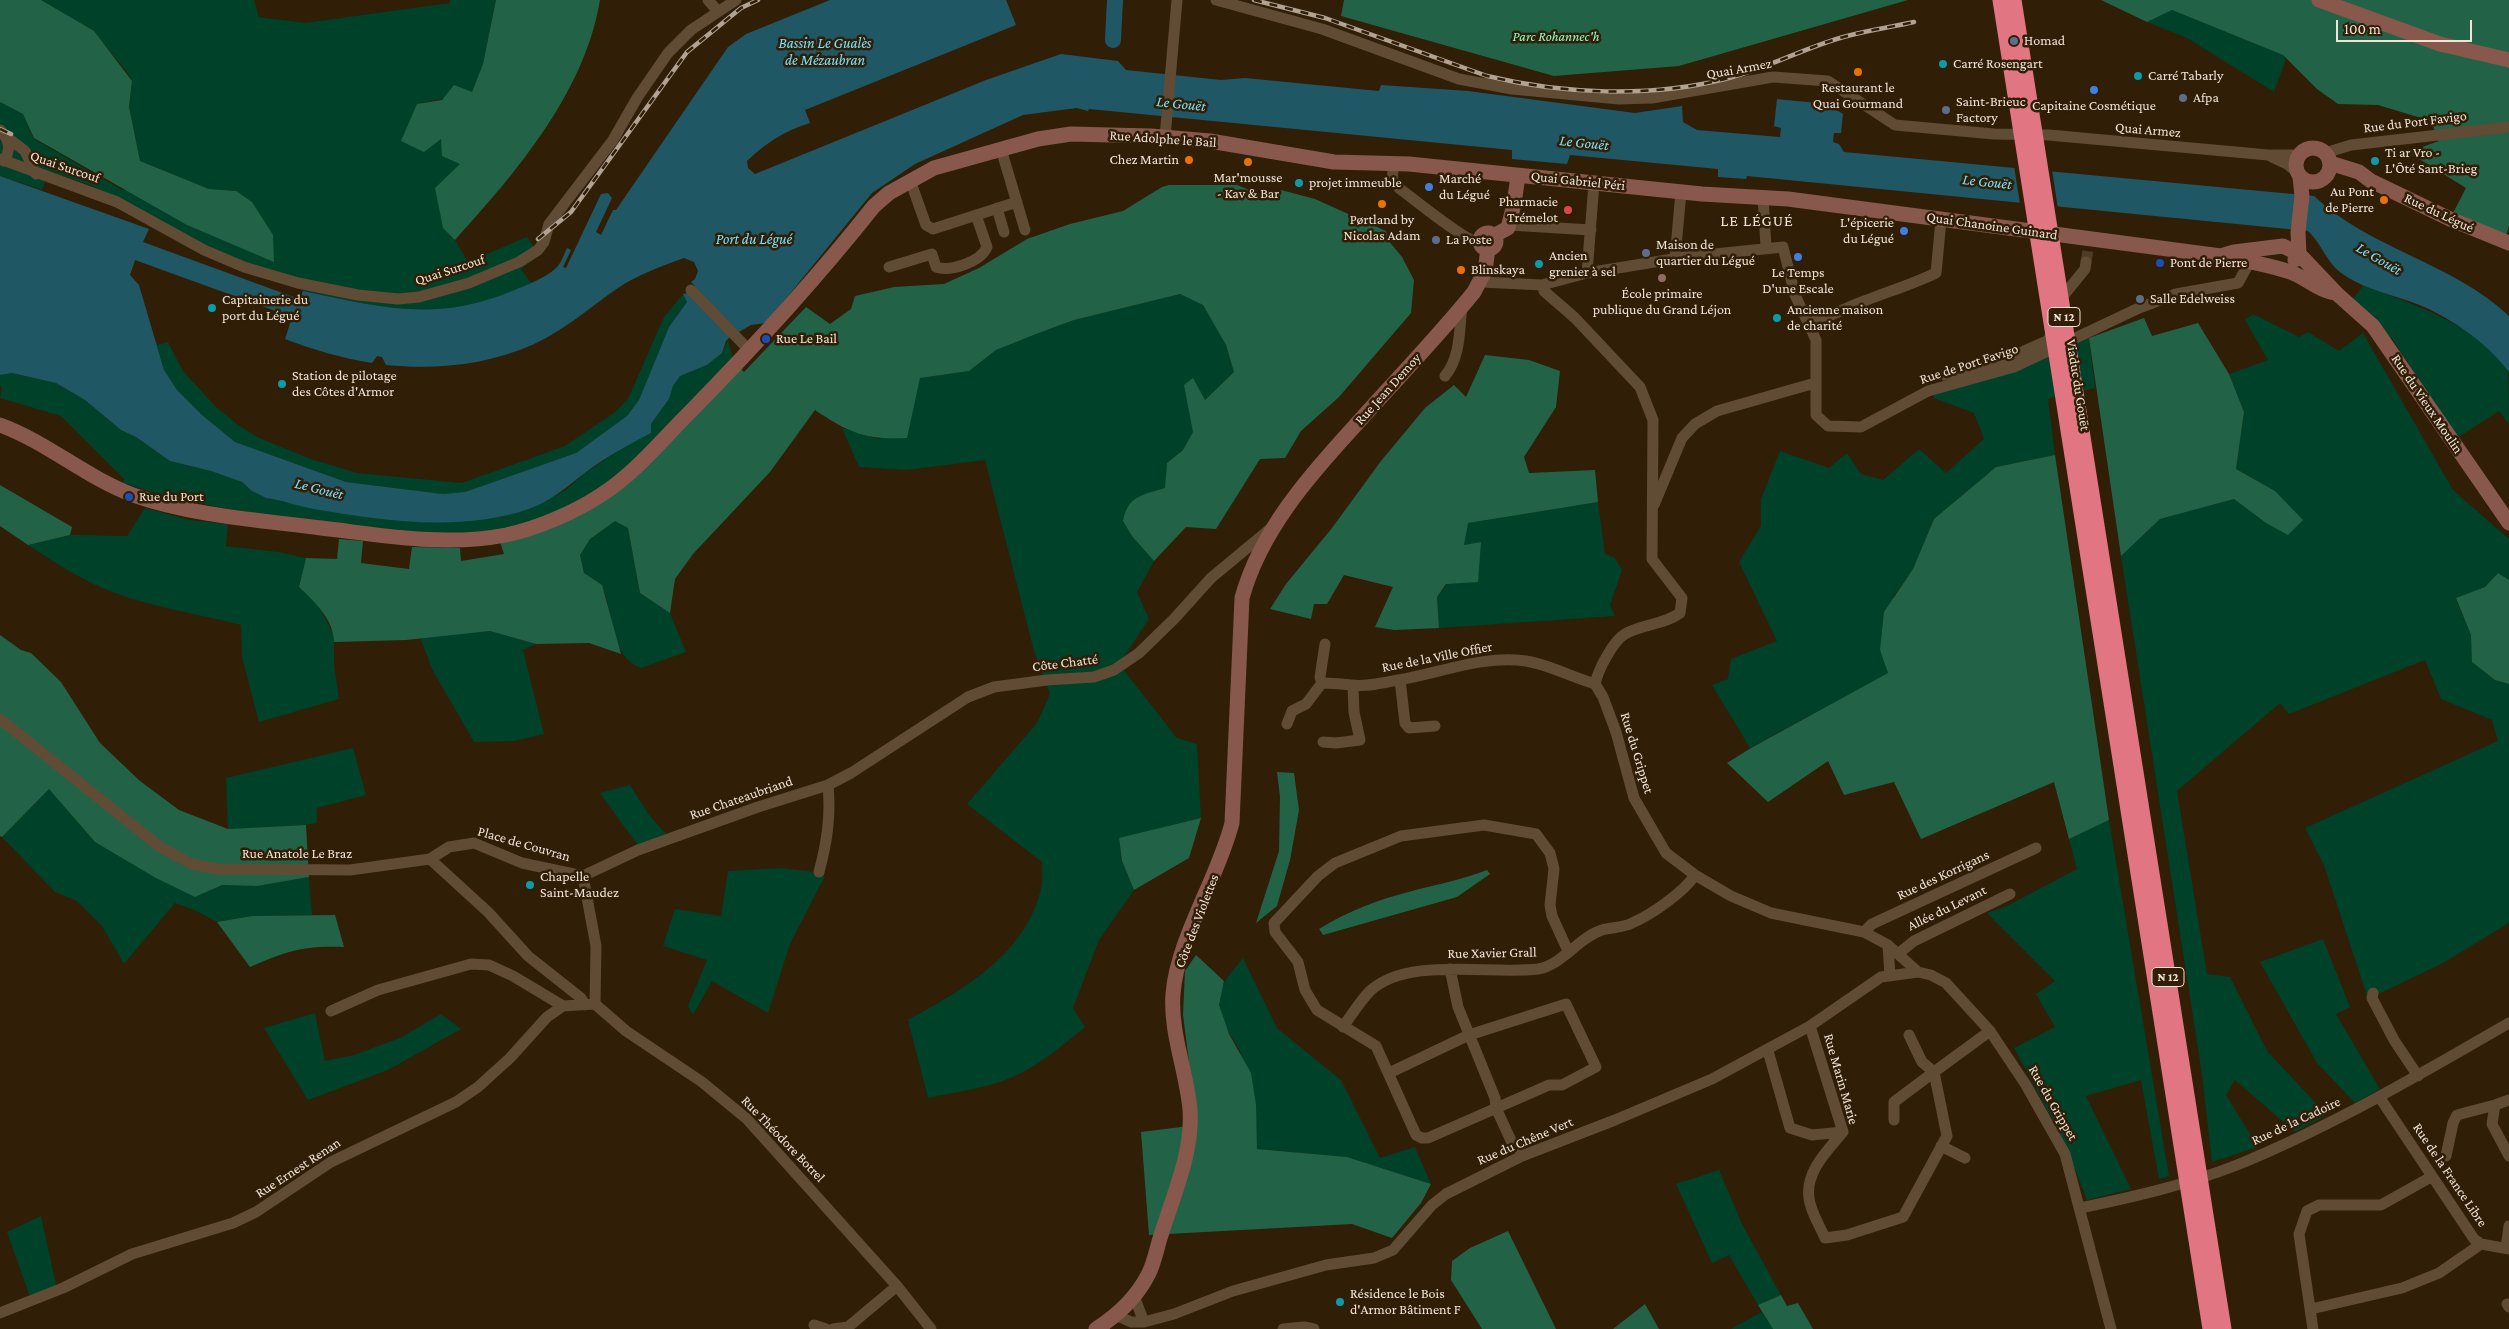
<!DOCTYPE html>
<html>
<head>
<meta charset="utf-8">
<style>
	body { margin:0 }
	#map { position:relative; width:2509px; height:1329px; overflow:hidden; background:#301e07; font-family:"Crimson Pro",serif }
	canvas { display:block }
	.scale { position:absolute; left:2336px; top:20px; width:136px; height:22px; box-sizing:border-box; border:2px solid #f1e4d7; border-top:0; padding-left:6px; font-size:15px; line-height:18px; white-space:nowrap; color:#f1e4d7; -webkit-text-stroke:4px #301e07; paint-order:stroke }
</style>
</head>
<body>
<div id="map">
<canvas width="2509" height="1329"></canvas>
<div class="scale">100 m</div>
</div>
<script>
const ctx = document.querySelector('canvas').getContext('2d');
ctx.lineJoin = 'round';
function paint(path, color) { ctx.fillStyle = color; ctx.fill(path, 'evenodd'); }
function trace(path, color, width, dash) { ctx.strokeStyle = color; ctx.lineWidth = width; ctx.lineCap = dash ? 'butt' : 'round'; ctx.setLineDash(dash || []); ctx.stroke(path); }
function label(font, color, halo, rows, align = 'center') {
  ctx.font = font + ' "Crimson Pro",serif'; ctx.lineWidth = 5; ctx.setLineDash([]); ctx.textBaseline = 'middle'; ctx.strokeStyle = halo; ctx.fillStyle = color; for (const [text, x, y, turn = 0] of rows) {
    ctx.save(); ctx.translate(x, y); ctx.rotate((+turn || 0) * Math.PI / 180); ctx.textAlign = isNaN(turn) ? turn : align; if (halo) ctx.strokeText(text, 0, 0); ctx.fillText(text, 0, 0); ctx.restore();
  }
}
paint(new Path2D(`
	M41,0H254L259,17L305,23L450,3V0H496L483,64L472,92L418,104L461,164L443,228L455,240L468,262L527,237L540,255L521,269L531,283C517,289 503,297 488,301C425,320 365,304 303,291L304,282L222,254L131,205L92,186L49,171L42,190L0,176V102L23,114L34,139L122,190L236,191L209,189L140,161L129,107L132,81L127,72L94,32Z
	M2172,10L2283,55L2286,59L2274,92L2187,38L2147,22Z
	M2363,286C2405,300 2487,330 2508,370C2509,380 2509,413 2509,424L2499,411L2457,438L2393,340L2353,299Z
	M683,294L687,302L669,327L639,400L627,416L576,453L465,492L443,494L346,482L235,442L202,415L177,390L164,370L157,345L168,342L183,371L215,406L237,424L259,438L311,459L357,473L462,483L565,446L614,413L628,399L664,317Z
	M1180,294L1203,305L1226,345L1234,372L1205,400L1193,432L1183,450L1167,463L1166,488L1132,536L1154,561L1137,592L1149,619L1119,664L1177,738L1197,744L1201,818L1119,839L1122,861L1134,890L1099,940L1073,1008L1085,1027C1063,1045 1041,1064 1015,1076C988,1088 957,1092 928,1098L908,1020C963,990 1025,955 1041,889C1043,881 1042,870 1042,862L967,804L1037,723L1050,694L1034,651L985,460L907,470L859,467L842,428L880,439L920,378L969,371L996,350L1036,334L1074,320Z
	M2253,314L2299,337L2308,332L2339,351L2363,333L2453,490L2509,539V580L2498,573L2485,587L2456,599L2471,635L2473,662L2495,680L2509,684V923L2443,963L2368,999L2324,865L2305,828L2498,741L2492,720L2441,699L2425,660L2289,714L2280,703L2177,791L2207,974L2230,977L2267,1051L2327,1115L2295,1132L2235,1080L2226,1095L2258,1147L2212,1162L2202,1074L2121,556L2160,519L2234,499L2266,523L2275,491L2236,469L2244,412L2229,374L2268,360L2245,320Z
	M2089,338L2095,388L2048,399L2055,455L1996,467L1934,519L1913,569L1894,596L1880,650L1889,673L1750,748L1712,685L1728,679L1731,659L1777,641L1739,562L1761,526V499L1780,451L1829,468L1847,453L1861,474L1883,480L1919,449L1946,473L1984,439L1974,413L1934,398V392L2037,359Z
	M728,340L733,360C689,404 643,462 590,495C573,505 515,530 496,533C450,540 402,531 357,526C277,517 199,508 123,483L124,479L61,416L0,398L2,388L0,385V375L12,373L56,383L85,400L121,430L136,437L170,461L211,471L242,482L252,491L266,498L357,516L498,517L530,509L567,489L585,473L630,443L650,433L651,424L669,399L673,386L680,376L707,365L722,353Z
	M1598,502L1605,554L1614,557L1622,570L1610,605L1615,616L1439,628L1437,597L1481,542L1464,545L1467,523Z
	M145,508L190,520L228,524L226,546L278,552L306,558L299,587L318,605L334,635V665L339,699L259,722L242,657L241,625C199,614 156,608 115,593C84,582 56,563 28,545L70,535L127,536Z
	M615,520L628,528L640,593L670,613L686,652L641,668C609,656 615,614 602,587C599,581 589,577 584,573L580,555L590,539Z
	M490,631L536,644L523,650L544,734L514,741L474,742L432,669L420,637Z
	M353,748L366,795L317,808V823L306,825L228,829L226,778Z
	M630,785L649,815L667,835L639,847L600,793Z
	M49,789L95,842L195,897L222,885L257,886L309,877L312,915L252,916L217,922L194,910L175,903L124,964L102,926L77,901L55,892L2,837Z
	M2109,820L2169,1176L2159,1179L2141,1080L2086,1096L2131,1189L2087,1200L2064,1141L2014,1048L2055,1027L2036,994L2055,981L1987,913L2005,907L2077,869L2069,839Z
	M780,868L808,871L825,876L790,944L768,1013L712,981L693,1015L688,1006L707,960L663,946L675,909L721,916L728,871Z
	M2323,939L2350,1007L2336,1014L2380,1089L2355,1103L2317,1063L2260,962Z
	M1243,958L1277,1028L1341,1080L1380,1158L1415,1147L1431,1184L1347,1157L1257,1149C1256,1113 1254,1090 1242,1056C1236,1039 1218,1023 1219,1004C1219,984 1232,972 1243,958Z
	M315,1013L325,1061L354,1055L400,1038L441,1014L461,1029L388,1070L308,1100L264,1028Z
	M1719,1170L1742,1224L1781,1295L1758,1305L1729,1255L1712,1263L1676,1184Z
	M41,1216L58,1294L39,1303L29,1294L7,1232Z
	M1762,1312L1773,1329H1731Z`), '#004129');
paint(new Path2D(`
	M0,0H41L94,31L132,81L129,107L140,161L209,189L236,191L252,202L273,235L274,262L187,225L34,138L23,114L0,102Z
	M496,0H600C585,92 516,173 455,240L443,228L435,188L460,164L442,156L441,139L424,152L401,141L417,104L442,100L454,85L472,92L483,64Z
	M1344,0H1908L1679,66L1554,76L1341,16Z
	M2101,0H2509V226L2506,236L2452,215L2466,188L2408,152L2439,141L2431,121L2378,105L2338,104L2317,89L2283,55L2172,10L2147,22Z
	M1169,185H1237L1262,195L1281,190L1315,199L1386,231L1388,240L1402,257L1414,280L1411,313L1339,397L1301,431L1285,458L1260,459L1216,529L1186,527L1154,561L1132,536L1123,521C1128,495 1143,495 1165,488L1167,463L1183,450L1193,432L1184,385L1193,378L1205,400L1234,372L1226,345L1203,305L1180,294L1074,320L1036,334L996,350L969,371L920,378L907,438C866,440 849,433 815,410L770,472L693,554L675,579L670,613L640,593L628,528L615,521L590,539L580,555L584,573L602,585L621,654L589,643L536,644L490,631L406,640L334,642C334,620 314,601 299,587L306,558L337,559L339,539L363,541L361,563L409,569L412,547L460,548L461,561L504,554L497,533L543,516L589,496L625,471L733,360L744,372L806,307L830,324L851,309L855,296L894,287L944,284L979,268L1027,239L1070,224L1123,211L1162,187Z
	M2144,318L2152,336L2198,323L2229,374L2244,412L2236,469L2275,491L2303,520L2288,535L2266,523L2234,499L2160,519L2121,556L2089,338Z
	M1485,355L1529,360L1560,371L1556,407L1524,457L1529,473L1595,470L1598,502L1468,523L1464,545L1481,542L1478,582L1446,584L1437,597L1439,628L1394,630L1375,627L1393,587L1344,575L1327,604H1314L1311,619L1270,609L1286,584L1332,528L1381,461L1425,408L1454,385L1466,397Z
	M2055,455L2109,820L2069,839L2054,782L1921,839L1894,782L1844,795L1828,761L1768,802L1727,763L1751,748L1888,673L1880,650L1884,612L1913,569L1934,519L1996,467Z
	M0,485L72,527L70,535L28,545L0,526Z
	M2498,573L2509,580V684L2495,680L2472,662L2471,635L2456,598L2485,587Z
	M0,635L21,650L31,653L61,682L100,743L140,781L179,810L228,829L306,825L309,877L257,886L222,885L195,897L156,878L95,842L49,789L2,837L0,836Z
	M1277,772L1294,773L1299,810L1290,860L1277,906L1256,923L1279,851L1280,797Z
	M1201,818L1189,858L1134,890L1122,861L1119,838Z
	M1487,870L1490,874L1457,897L1323,935L1319,929C1348,911 1380,899 1412,891C1438,884 1461,880 1487,870Z
	M335,915L344,947C304,945 286,951 250,967L217,922L252,916Z
	M1196,955L1224,981L1219,1005L1229,1034L1251,1073L1256,1105L1257,1149L1347,1157L1431,1184L1421,1203L1392,1238L1352,1224L1149,1235L1141,1132L1197,1125L1183,1015L1185,971Z
	M1508,1231L1556,1329H1482L1451,1280L1452,1261L1470,1248Z
	M1781,1295L1787,1306L1798,1303L1813,1329H1773L1758,1305Z
	M1645,1304L1659,1329H1613Z`), '#226347');
paint(new Path2D(`
	M830,0H1006L1016,25L805,110L810,123C784,131 766,143 747,161L748,168L755,174L986,80L1061,54L1118,61L1126,70L1221,80L1245,78L1379,91L1381,85L1468,91L1635,113L1682,106L1683,122L1697,130L1780,137L1781,128L1774,126L1777,99L1827,104L1843,114L1841,133H1834L1833,142L1839,144L1844,152L2314,196C2370,249 2453,263 2509,316V372C2489,345 2459,324 2429,309C2401,296 2369,292 2344,275C2327,264 2322,244 2308,231L1747,176L1746,179L1718,177V169L1570,155L1567,164L1512,159V150L1089,109L1088,111L1077,108L1023,115L915,164L872,193L766,323L751,325L739,332L693,288L695,286L691,282L695,279L698,271L694,262L684,258C662,266 637,275 618,288C590,307 564,331 532,345C487,365 435,370 386,365L382,357L377,356L372,363C341,358 314,350 285,339L292,317L135,260L130,275L139,285L164,370L177,390L202,415L235,442L346,482L443,494L465,492L576,453L627,416L639,400L669,327L687,302L683,294L688,293L730,337L726,341L722,353L707,365L680,376L673,386L669,399L651,424V433C628,445 606,457 586,472C568,486 551,501 529,509C461,532 382,521 314,509C297,506 282,500 266,498L252,491L242,482L211,471L170,461L136,437L121,430L85,400L56,383L12,373L0,375V176L149,229L143,242L299,299L303,291C380,307 436,323 512,291C526,285 544,279 556,268C561,264 564,254 567,248L571,250L563,267L566,268L601,194L608,193L612,198L596,232L601,235L613,210H616L728,47L746,34Z`), '#205764');
paint(new Path2D(`
	M2014,166L2052,170L2058,209L2020,204Z`), '#301e07');
trace(new Path2D(`
	M1113,40L1115,0`), '#205764', 16);
trace(new Path2D(`
	M2086,262L2088,250`), '#4d3c26', 11, [11, 5.5]);
trace(new Path2D(`
	M708,0L717,10
	M1216,0L1322,29L1459,79L1512,89L1619,99L1652,98L1773,77L1828,81L1895,125L1994,134L2049,135L2268,155H2298
	M0,130C10,140 11,150 4,161
	M7,137L25,151L36,174
	M1165,137L1177,0
	M1001,149L1025,230
	M2325,153L2351,145L2509,127
	M2272,157L2287,164L2297,172
	M0,159L117,202L204,250L244,267L298,283L358,295L398,299L419,297L469,283L519,262L538,250L544,242L549,224L613,140L637,98L668,53L691,30L736,0
	M1394,164L1392,179L1400,189C1413,198 1468,244 1480,242
	M910,180L926,225L933,229L1017,202
	M1763,197L1766,247
	M997,208L1004,232
	M1509,225L1591,230
	M1675,258L1681,192
	M889,267L932,254L936,267C950,272 981,262 987,247L976,215
	M1587,273L1594,183
	M1481,282L1542,285L1587,273L1685,257L1783,247L1795,295L1816,340V415L1828,426L1861,427L1928,391L2014,367L2139,308L2176,294L2238,283L2249,263
	M1542,285L1544,291L1575,318L1640,387L1653,420L1652,559L1682,598L1680,613C1664,625 1642,624 1625,634C1613,641 1598,670 1595,684
	M691,290L750,351
	M2059,301L2085,269L2086,262
	M1809,323C1830,317 1847,307 1867,300C1890,291 1913,284 1936,273L1941,220
	M1944,375L1999,362L2049,340L2052,328
	M1445,376C1461,356 1459,331 1462,306
	M1654,505L1682,438L1695,424L1717,411L1815,383
	M1325,644L1320,677L1322,683C1333,683 1342,684 1352,685C1366,687 1384,683 1398,680C1441,673 1481,655 1526,661C1550,665 1571,677 1595,684
	M1400,680L1405,723L1409,728L1435,726
	M1595,684L1603,697L1616,732L1634,798L1666,853L1695,875L1731,896L1771,913L1864,932L1888,945L1918,972L1931,975L1946,983L1990,1031L2026,1085L2065,1154L2111,1329
	M0,719L160,847L192,864L217,869L350,870L430,859L449,847L474,843L522,863L583,876
	M1287,724L1292,711L1306,704L1322,683
	M1323,742L1336,743L1360,740L1354,712L1353,686
	M430,859L488,912L528,956L581,998L585,1005
	M819,872C827,842 831,816 828,785
	M583,876L638,850L758,807L828,785L851,773L968,697L994,687L1047,680L1094,677L1114,670L1139,653L1174,619L1211,578L1270,529
	M583,876L596,946L595,1004
	M1864,932L1872,924L2036,848
	M1888,945L1890,976
	M1899,953L1914,941L2010,894
	M1450,969L1458,1007L1495,1098L1496,1108L1513,1145L1519,1149
	M2373,993L2372,998L2394,1040L2418,1076
	M331,1011L378,990L471,964L489,965L513,976L563,1006
	M1810,1026L1843,1132C1828,1150 1805,1172 1809,1198C1810,1211 1820,1226 1825,1238L1847,1235L1903,1217L1947,1136L1934,1072L1990,1031
	M1343,1027C1351,1016 1360,1001 1370,991C1407,956 1490,975 1538,969C1562,965 1579,937 1602,930C1612,927 1623,928 1632,923C1651,915 1684,892 1695,875
	M1768,1051L1790,1128L1812,1135L1843,1132
	M1389,1073L1469,1035L1566,1004L1596,1067L1562,1085H1549L1428,1138H1422L1416,1135L1376,1046L1317,1010L1305,990L1298,962L1275,932L1274,923L1318,876L1335,863L1401,836L1484,825L1536,834L1550,853L1554,869L1550,905L1552,916L1568,951
	M2380,1098L2474,1239L2481,1244L2509,1249
	M2509,1100L2495,1105L2492,1124L2509,1156
	M1894,1120V1102L1934,1072L1922,1062L1909,1035
	M1941,1146L1965,1158
	M2446,1156L2453,1123L2457,1115L2495,1105
	M2080,1208C2133,1197 2186,1185 2237,1165C2332,1126 2421,1074 2509,1023
	M2506,1248L2509,1226
	M1134,1296L1144,1322
	M2507,1304L2509,1307
	M2311,1309L2402,1288L2439,1273L2481,1244
	M0,1313L63,1288L132,1254L233,1223L256,1212L331,1162L456,1102L478,1087L510,1058L547,1017L563,1006L595,1004L626,1031L702,1082L747,1119L897,1286L931,1329
	M1118,1316L1131,1322H1144L1174,1314L1233,1291L1326,1265L1374,1258L1393,1250L1432,1205L1446,1194L1522,1156L1615,1120L1712,1079L1810,1026L1881,977L1918,972
	M814,1325L826,1329
	M833,1329L848,1327L897,1286
	M1283,1329L1304,1327L1314,1329
	M2313,1329L2299,1234L2307,1211L2319,1205H2381L2431,1177`), '#604b34', 11);
trace(new Path2D(`
	M2319,0L2440,44L2509,60
	M2296 165a17 17 0 1 1 34 0a17 17 0 1 1-34 0Z
	M2330,163L2359,172L2371,181L2450,219L2509,243
	M1480 241a8 8 0 1 1 16 0a8 8 0 1 1-16 0Z
	M1495,235L1508,228L1514,204L1518,176
	M2224,255L2234,252L2283,246L2299,254L2336,293L2373,326L2509,523
	M2295,260L2299,254L2298,232L2302,196L2300,177
	M0,425C47,442 85,477 133,495C193,516 258,520 321,528C382,535 444,547 506,535C538,528 573,513 601,495C634,474 660,442 688,414C753,348 816,279 874,206L889,193L934,168L1038,139L1071,134L1151,136L1210,141L1334,162L1409,164L1702,194L1788,199L2221,256C2244,261 2268,264 2290,272C2305,277 2320,292 2336,293
	M1096,1329C1118,1315 1136,1298 1148,1275C1155,1262 1157,1246 1162,1232C1174,1194 1193,1151 1190,1110C1187,1072 1170,1033 1173,994C1177,940 1218,878 1232,823L1242,598C1260,532 1308,477 1353,428C1393,383 1436,339 1474,292L1485,271L1488,249`), '#87584b', 15);
trace(new Path2D(`
	M2000,0L2210,1329
	M2014,0L2224,1329`), '#e27582', 15);
const rail = new Path2D(`
	M1254,0L1325,18L1487,76C1562,94 1650,98 1725,79C1767,69 1805,47 1847,36C1869,30 1892,27 1914,22
	M0,129L11,134
	M538,239L571,212L687,52L741,8L758,0`);
trace(rail, '#b1a292', 4.5);
trace(rail, '#301e07', 2.5, [8]);
for (const [x, y, r, color] of [
	[2014,41,5,"#5c6f8a"],
	[1943,64,5,"#0f9aa8"],
	[1858,72,5,"#e8710a"],
	[2138,76,5,"#0f9aa8"],
	[2094,90,5,"#3f7fe0"],
	[2183,98,5,"#5c6f8a"],
	[1946,110,5,"#5c6f8a"],
	[1189,160,5,"#e8710a"],
	[2375,161,5,"#0f9aa8"],
	[1248,162,5,"#e8710a"],
	[1299,183,5,"#0f9aa8"],
	[1429,187,5,"#3f7fe0"],
	[2384,200,5,"#e8710a"],
	[1382,204,5,"#e8710a"],
	[1568,210,5,"#e0444e"],
	[1904,231,5,"#3f7fe0"],
	[1436,240,5,"#5c6f8a"],
	[1646,253,5,"#5c6f8a"],
	[1798,257,5,"#3f7fe0"],
	[2160,263,5,"#1a4fb4"],
	[1539,264,5,"#0f9aa8"],
	[1461,270,5,"#e8710a"],
	[1662,278,5,"#8d6e63"],
	[2140,299,5,"#5c6f8a"],
	[212,308,5,"#0f9aa8"],
	[1777,318,5,"#0f9aa8"],
	[766,339,5,"#1a4fb4"],
	[282,384,5,"#0f9aa8"],
	[129,497,5,"#1a4fb4"],
	[530,885,5,"#0f9aa8"],
	[1340,1302,5,"#0f9aa8"]
]) { const dot = new Path2D(); dot.arc(x, y, r, 0, 2 * Math.PI); ctx.fillStyle = color; ctx.fill(dot); trace(dot, '#301e07', 2); }
for (const [x, y, w] of [
	[2064,317,32],
	[2168,977,32]
]) { const box = new Path2D(); box.roundRect(x - w / 2, y - 9.5, w, 19, 4); ctx.fillStyle = '#301e07'; ctx.fill(box); trace(box, '#f1e4d7', 1); }
label('bold 12px', '#f1e4d7', null, [
	["N 12",2064,317],
	["N 12",2168,977]
]);
label('italic 14px', '#8bfec8', '#301e07', [
	["Parc Rohannec'h",1556,37]
]);
label('14px', '#f1e4d7', '#301e07', [
	["Homad",2024,41],
	["Carré Rosengart",1953,64],
	["Carré Tabarly",2148,76],
	["Restaurant le",1858,88,"center"],
	["Quai Gourmand",1858,104,"center"],
	["Afpa",2193,98],
	["Saint-Brieuc",1956,102],
	["Factory",1956,118],
	["Capitaine Cosmétique",2094,106,"center"],
	["Ti ar Vro -",2385,153],
	["L'Ôté Sant-Brieg",2385,169],
	["Chez Martin",1179,160,"right"],
	["Mar'mousse",1248,178,"center"],
	["- Kav & Bar",1248,194,"center"],
	["Marché",1439,179],
	["du Légué",1439,195],
	["projet immeuble",1309,183],
	["Au Pont",2374,192,"right"],
	["de Pierre",2374,208,"right"],
	["Pharmacie",1558,202,"right"],
	["Trémelot",1558,218,"right"],
	["Pørtland by",1382,220,"center"],
	["Nicolas Adam",1382,236,"center"],
	["L'épicerie",1894,223,"right"],
	["du Légué",1894,239,"right"],
	["La Poste",1446,240],
	["Maison de",1656,245],
	["quartier du Légué",1656,261],
	["Ancien",1549,256],
	["grenier à sel",1549,272],
	["Pont de Pierre",2170,263],
	["Blinskaya",1471,270],
	["Le Temps",1798,273,"center"],
	["D'une Escale",1798,289,"center"],
	["École primaire",1662,294,"center"],
	["publique du Grand Léjon",1662,310,"center"],
	["Salle Edelweiss",2150,299],
	["Capitainerie du",222,300],
	["port du Légué",222,316],
	["Ancienne maison",1787,310],
	["de charité",1787,326],
	["Rue Le Bail",776,339],
	["Station de pilotage",292,376],
	["des Côtes d'Armor",292,392],
	["Rue du Port",139,497],
	["Chapelle",540,877],
	["Saint-Maudez",540,893],
	["Résidence le Bois",1350,1294],
	["d'Armor Bâtiment F",1350,1310]
], 'left');
label('14px', '#f1e4d7', '#301e07', [
	["Quai Armez",1739,69,-10],
	["Rue du Port Favigo",2415,122,-7],
	["Quai Armez",2148,130,5],
	["Rue Adolphe le Bail",1163,139,4],
	["Quai Surcouf",65,167,19],
	["Quai Gabriel Péri",1578,181,6],
	["Rue du Légué",2439,213,25],
	["Quai Chanoine Guinard",1992,226,8],
	["Quai Surcouf",450,270,-18],
	["Rue de Port Favigo",1969,364,-18],
	["Viaduc du Gouët",2078,385,81],
	["Rue Jean Demoy",1388,389,-48],
	["Rue du Vieux Moulin",2427,404,56],
	["Rue de la Ville Offier",1437,657,-11],
	["Côte Chatté",1065,663,-7],
	["Rue du Grippet",1637,753,73],
	["Rue Chateaubriand",741,798,-19],
	["Place de Couvran",524,844,16],
	["Rue Anatole Le Braz",297,854],
	["Rue des Korrigans",1943,875,-25],
	["Allée du Levant",1947,908,-26],
	["Côte des Violettes",1197,921,-69],
	["Rue Xavier Grall",1492,953,-1],
	["Rue Marin Marie",1841,1079,74],
	["Rue du Grippet",2053,1103,60],
	["Rue de la Cadoire",2296,1121,-25],
	["Rue Théodore Botrel",783,1139,46],
	["Rue du Chêne Vert",1525,1141,-23],
	["Rue Ernest Renan",298,1168,-33],
	["Rue de la France Libre",2450,1175,56]
]);
label('italic 15px', '#78e1fd', '#301e07', [
	["Bassin Le Gualès",825,43],
	["de Mézaubran",825,60],
	["Le Gouët",1181,104,6],
	["Le Gouët",1584,143,6],
	["Le Gouët",1987,182,6],
	["Port du Légué",754,239],
	["Le Gouët",2379,259,30],
	["Le Gouët",319,489,14]
]);
ctx.letterSpacing = '1px';
label('16px', '#f1e4d7', '#301e07', [
	["LE LÉGUÉ",1757,221]
]);
ctx.letterSpacing = '0px';
</script>
</body>
</html>
